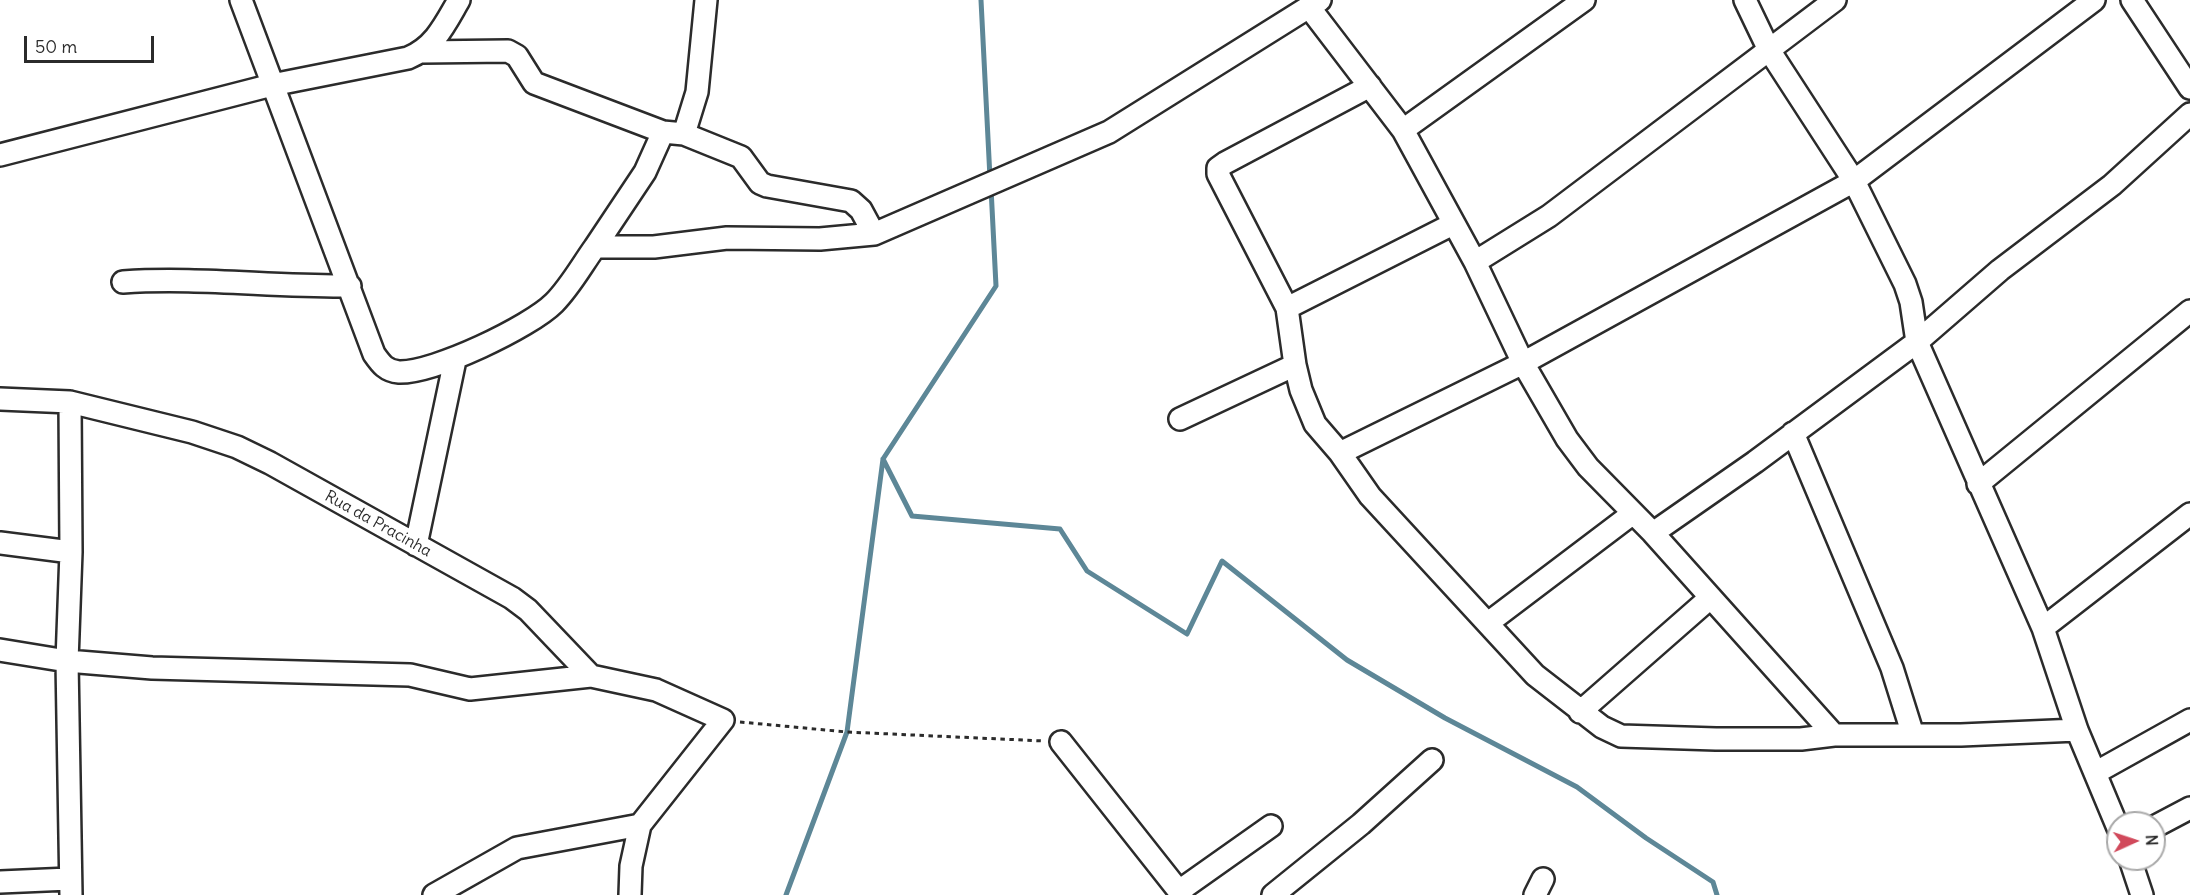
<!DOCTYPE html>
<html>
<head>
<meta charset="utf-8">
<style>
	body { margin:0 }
	#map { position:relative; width:2190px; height:895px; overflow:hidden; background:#fff; font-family:Delius,sans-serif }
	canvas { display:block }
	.north { position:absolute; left:2106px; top:811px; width:60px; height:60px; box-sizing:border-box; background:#fff; border:2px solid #aaa; border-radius:50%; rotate:87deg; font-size:16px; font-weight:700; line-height:24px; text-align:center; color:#2b2b2b }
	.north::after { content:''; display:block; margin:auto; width:21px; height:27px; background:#d1495b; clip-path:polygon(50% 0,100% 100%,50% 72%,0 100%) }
	.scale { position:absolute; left:24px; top:36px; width:130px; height:27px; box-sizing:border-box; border:3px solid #2b2b2b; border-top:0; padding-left:8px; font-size:18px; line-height:21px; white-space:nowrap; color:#2b2b2b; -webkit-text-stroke:4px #fff; paint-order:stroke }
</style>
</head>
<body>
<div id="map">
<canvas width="2190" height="895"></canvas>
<div class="north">N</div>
<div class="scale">50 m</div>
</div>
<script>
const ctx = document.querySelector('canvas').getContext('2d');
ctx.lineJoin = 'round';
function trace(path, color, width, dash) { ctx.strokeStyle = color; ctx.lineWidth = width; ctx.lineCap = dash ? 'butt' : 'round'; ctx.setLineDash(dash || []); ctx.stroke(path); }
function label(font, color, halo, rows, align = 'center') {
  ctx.font = font + ' Delius,sans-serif'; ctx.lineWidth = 4.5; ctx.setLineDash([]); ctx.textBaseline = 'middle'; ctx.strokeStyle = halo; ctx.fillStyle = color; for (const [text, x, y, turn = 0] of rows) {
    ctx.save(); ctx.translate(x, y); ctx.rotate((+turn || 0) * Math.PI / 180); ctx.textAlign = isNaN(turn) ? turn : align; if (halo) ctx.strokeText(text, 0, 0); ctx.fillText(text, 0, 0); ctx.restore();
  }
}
trace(new Path2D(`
	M981,0L990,178
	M883,459L912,516L1060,529L1087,571L1187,634L1222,561L1347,660L1445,718L1577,787L1646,838L1713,882L1717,895
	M786,895L847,732L883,459L996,286L991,188`), '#5d8797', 5);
const minor = new Path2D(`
	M241,0L374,354C381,364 386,371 399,372C434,373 530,327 554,303C570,287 582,265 595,247H654L727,238L820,239L874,234L1109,132L1320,0
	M1745,0L1769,50L1854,181L1905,284L1911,302L1917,342L2043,628L2077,730L2118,828
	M2132,0L2190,88
	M1309,7L1403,130L1475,262L1523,363L1567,439L1588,467L1653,533L1834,735
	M422,52L508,51L517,56L534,83L663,132
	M1370,86L1225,163L1218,168V174L1287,308L1295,365L1301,390L1315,424L1340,453L1370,496L1535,675L1602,727L1621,736L1716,739H1801L1834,735H1961L2077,730
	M1403,130L1584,0
	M684,134L741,157L760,183L767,186L851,201L861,210L874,234
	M0,155L272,85L408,58C435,47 445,24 459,0
	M595,247L645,172L663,132L684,134L697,92L706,0
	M1475,262L1549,216L1835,0
	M123,282C199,277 274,287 350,286
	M1287,308L1453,224
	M0,399L70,402L192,432L237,447L270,463L512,598L528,610L591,676L656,690L723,720L640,825L517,848L434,895
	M70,402L71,552L67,661L71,895
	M1180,419L1295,365
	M1793,433L1892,668L1913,735
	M1340,453L1523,363L1854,181L2094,0
	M1978,484L2190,311
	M1653,533L1755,462L1917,342L2000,270L2112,185L2190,114
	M0,543L71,552
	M416,545L455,360
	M1488,623L1632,514
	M2043,628L2190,514
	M0,650L67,661L152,668L410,675L470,689L591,676
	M1580,712L1710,598
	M1061,742L1182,895
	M2095,773L2190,720
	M2154,827L2190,808
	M2130,859L2142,895
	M0,882L69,879
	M1179,891L1271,826
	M630,895L631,866L640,825
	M1273,895L1361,824L1432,760
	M1535,895L1543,879`);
trace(minor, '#2b2b2b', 26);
trace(new Path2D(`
	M740,722L847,732L1044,741`), '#2b2b2b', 3, [4.5, 4.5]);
trace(minor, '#fff', 21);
label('16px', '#2b2b2b', '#fff', [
	["Rua da Pracinha",378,524,29]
]);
</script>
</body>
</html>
